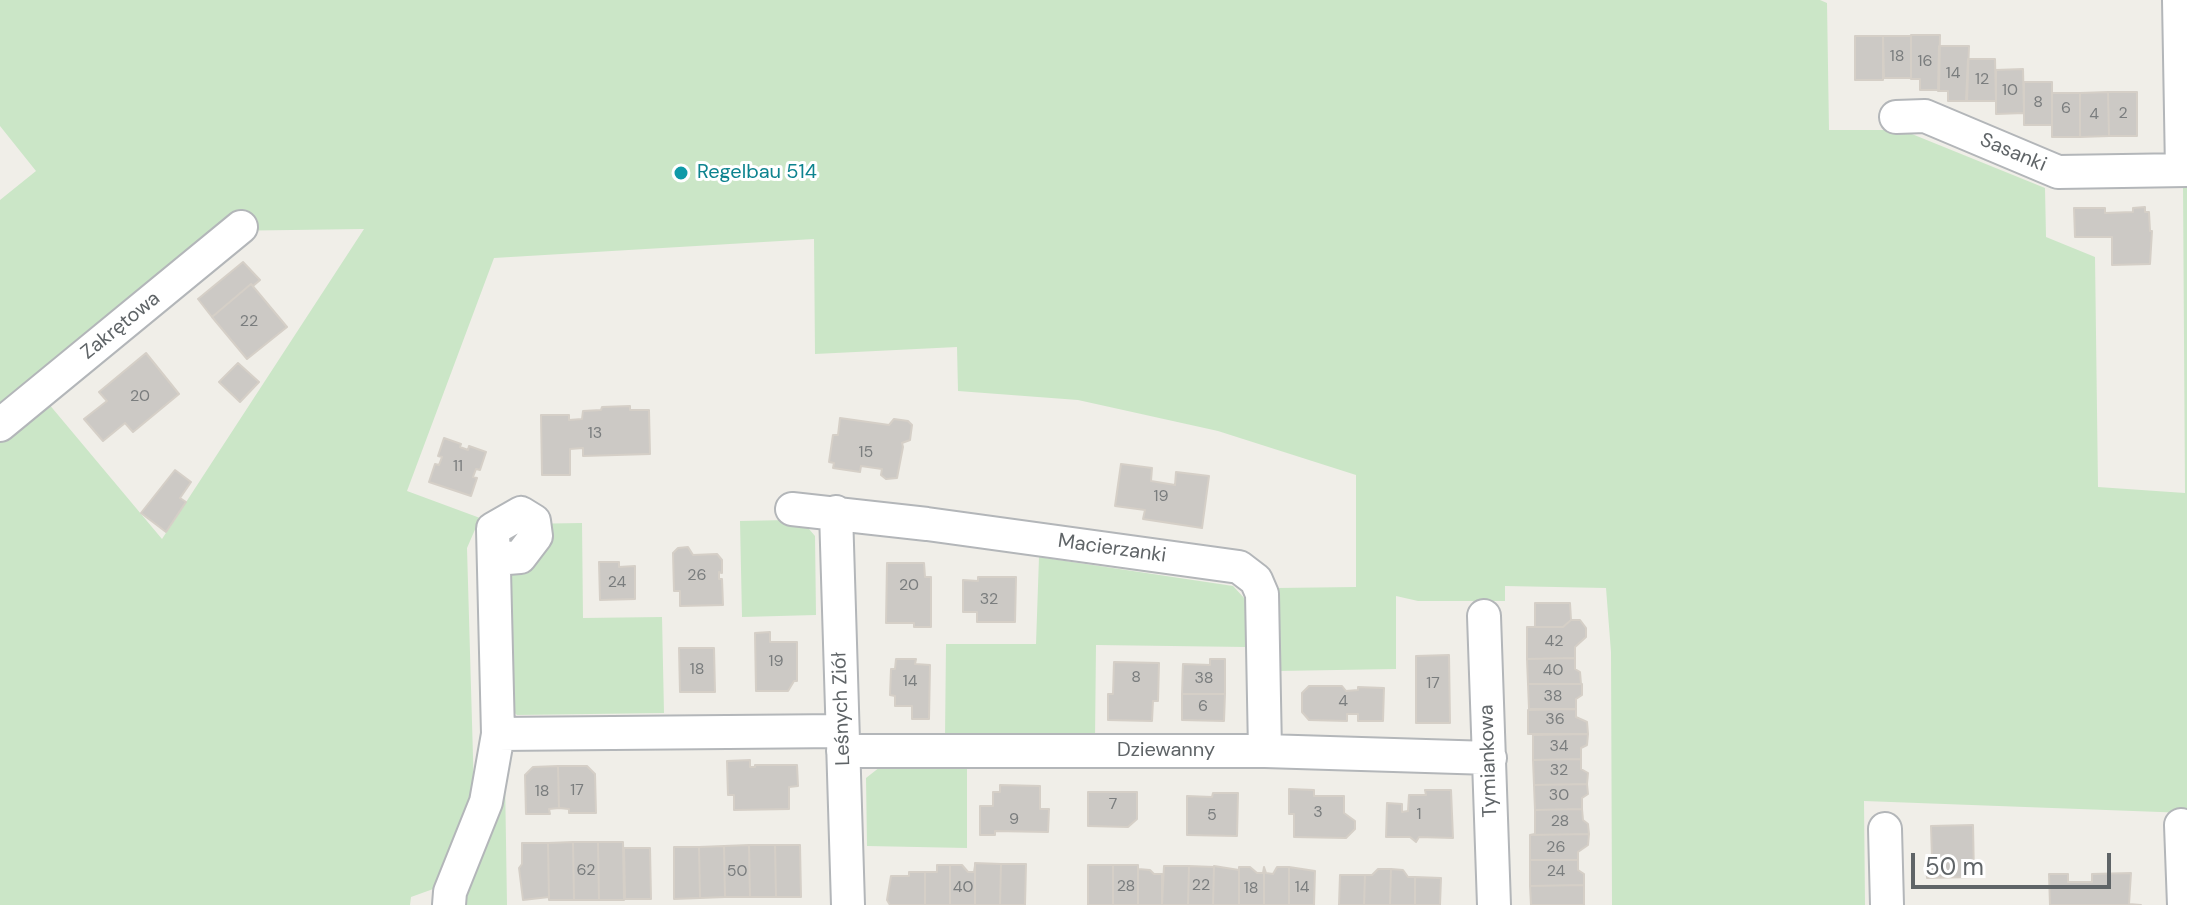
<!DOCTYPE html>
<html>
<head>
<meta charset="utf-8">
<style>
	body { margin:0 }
	#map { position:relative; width:2187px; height:905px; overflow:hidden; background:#f0eee8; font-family:"DM Sans",sans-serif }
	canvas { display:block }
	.scale { position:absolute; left:1911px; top:853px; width:200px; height:36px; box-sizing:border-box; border:4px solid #5f6467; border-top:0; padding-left:10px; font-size:24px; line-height:28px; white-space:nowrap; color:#5f6467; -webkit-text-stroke:6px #fff; paint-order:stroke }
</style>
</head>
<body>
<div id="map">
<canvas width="2187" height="905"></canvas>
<div class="scale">50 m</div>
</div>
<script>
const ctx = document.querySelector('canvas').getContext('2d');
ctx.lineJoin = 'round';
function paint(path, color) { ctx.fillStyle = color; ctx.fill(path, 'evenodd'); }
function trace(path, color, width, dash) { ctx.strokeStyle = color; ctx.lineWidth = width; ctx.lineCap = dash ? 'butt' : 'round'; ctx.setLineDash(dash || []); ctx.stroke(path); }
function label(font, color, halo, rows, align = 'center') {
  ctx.font = font + ' "DM Sans",sans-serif'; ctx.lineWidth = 6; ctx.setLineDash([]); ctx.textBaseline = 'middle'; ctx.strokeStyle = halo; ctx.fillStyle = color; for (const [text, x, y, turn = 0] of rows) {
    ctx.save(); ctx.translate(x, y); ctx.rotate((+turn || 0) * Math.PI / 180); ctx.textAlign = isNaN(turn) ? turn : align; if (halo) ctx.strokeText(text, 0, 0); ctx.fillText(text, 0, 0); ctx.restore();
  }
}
paint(new Path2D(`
	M0,0H1820L1827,3L1829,130H1902L2045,188L2046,237L2095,257L2098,487L2185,493L2183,186H2187V813L1864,801L1865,905H1612L1611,652L1606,588L1505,586V601H1418L1396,596V669L1278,671L1277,588L1356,587V475L1218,431L1078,400L958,391L957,347L815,354L814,239L494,258L407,491L480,518L467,548L474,792L436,888L411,897L410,905H0V443L48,403L162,539L364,229L219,231L0,411V200L36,171L0,126Z
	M788,520L803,522L815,536L816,615L742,617L740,521Z
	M582,523L583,618L662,617L664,713L517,715L503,704L502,556L520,524Z
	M1039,557L1233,586L1245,599L1246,647L1096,645L1095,739L945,737L946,644H1036Z
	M880,767L967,768V848L867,846L866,778Z
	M505,778L507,905H462Z`), '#cbe6c7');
const building = new Path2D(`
	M1911,35H1940L1939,90H1920V79H1911Z
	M1855,36H1883V80H1855Z
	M1883,36H1911V78H1884Z
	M1939,46H1969L1967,101H1948V91H1938Z
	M1968,59H1995L1996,101H1966Z
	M2023,69L2024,113L1996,114V70Z
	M2024,82H2052V125H2024Z
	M2108,92L2109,136L2080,137V93Z
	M2108,92H2137V136H2109Z
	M2052,93H2080V137H2052Z
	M2145,207V212H2149L2150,231H2152L2150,264L2112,265V237H2075L2074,208H2105V213L2133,212V208Z
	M243,262L260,280L253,286L251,284L212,317L198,299Z
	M251,284L287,327L247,359L212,317Z
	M146,353L179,394L133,432L125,423L103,441L84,419L107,401L99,392Z
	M238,363L259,382L240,402L219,382Z
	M630,406V410H649L650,454L583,456V448L570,449V475H542L541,415H569V420L582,419L583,411L601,410L602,407Z
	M840,418L889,425L894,419L908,421L912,425L910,440L902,443L903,447L897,478L886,479L881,475L882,469L861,466L860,472L833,468L834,463L829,462L833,435H838Z
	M444,438L461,444L460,447L468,450L469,446L486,452L480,470L476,469L473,477L477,478L471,496L429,482L435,464L439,465L442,457L438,456Z
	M1121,464L1152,468L1151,481L1175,485L1176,472L1209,476L1202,528L1143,519L1145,510L1115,506Z
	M175,470L191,482L180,498L186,502L166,532L141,513Z
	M688,547L693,555L717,554L722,560V573L719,572V579H722L723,605L680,606V591H674L673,553L678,548Z
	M599,562H619V567L635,566V599L600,600Z
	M887,563H924L925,577H931V627H914V623H886Z
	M978,577H1016L1015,622H977V612H963V580L978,581Z
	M1535,603H1570L1571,620L1563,627H1535Z
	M1571,620H1580L1586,628V637L1575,647V658L1527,659V627H1563Z
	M770,632V642H797V681H794L788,691H756L755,633Z
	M679,648H714L715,692H680Z
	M1449,655L1450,723H1416V656Z
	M1575,658V669L1580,672L1581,684H1528L1527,659Z
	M896,659H916L915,664L930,665L929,719H912V706H895V696L890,695L891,669H895Z
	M1210,659H1225V694H1182L1183,664L1210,665Z
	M1114,662L1159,663L1158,701H1153L1152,721L1108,720V694H1113Z
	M1528,684H1582V695L1576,699V709H1529Z
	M1309,686H1342L1346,691L1358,690V687L1384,688L1383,721H1358V714H1347V721L1309,720L1302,712V693Z
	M1182,694H1225L1224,721L1182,720Z
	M1576,709V717L1587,722L1588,734H1528V710Z
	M1588,734L1587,745L1581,748V759L1533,760V735Z
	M1581,759V769L1588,773L1587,784L1534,785L1533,760Z
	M750,760V767H755V765H797L798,786L789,787V809L734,810V795H728L727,761Z
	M558,766H587L595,774L596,813H569V809L559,808Z
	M558,766L559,808L549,809L550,814H526L525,775L533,767Z
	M1587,784L1588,794L1582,798V809L1535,810L1534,785Z
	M1000,785L1040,786V809H1049L1048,832L995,831V835H980V806H993V792H1000Z
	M1289,789L1314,790V796H1344V813L1355,821V829L1346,838L1294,837V814H1289Z
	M1425,790H1451L1453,838L1419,837L1416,842L1410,837H1386L1387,803L1402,804V812L1408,811L1409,795H1426Z
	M1088,792H1137V819L1128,827L1088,826Z
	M1213,793H1238L1237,836L1187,835V796L1212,797Z
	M1582,809L1583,820L1588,824L1589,834L1530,835L1535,834V810Z
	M1973,825L1974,877L1927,878L1926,859H1932L1931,826Z
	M1589,834L1588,845L1578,852V860H1530V835Z
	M573,842H598L599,900H574Z
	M573,842L574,900H549L548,843Z
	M598,842H623L624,900H599Z
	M522,843H548L549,897L523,900L519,868L522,864Z
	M749,845L750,897H725L724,846Z
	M749,845H775L776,897H750Z
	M775,845H800L801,897H776Z
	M724,846L725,897L700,898L699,847Z
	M674,847H699L700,898L674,899Z
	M624,848H650L651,899H625Z
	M1530,860H1578V870L1584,874V885L1530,886Z
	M975,863L1001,864L1000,905H975Z
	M1001,864H1026L1025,905H1000Z
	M937,865H950V905H925V872H937Z
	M950,865H962L968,872H974L975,866V905H950Z
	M1088,865H1113V905H1088Z
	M1113,865H1138V905H1113Z
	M1164,866H1189L1188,905H1162Z
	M1189,866L1214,867L1213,905H1188Z
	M1214,866L1239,870V905H1213Z
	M1239,867H1250L1257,873H1263L1264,867V905H1239Z
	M1264,867L1266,873L1273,874L1277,867H1289V905H1264Z
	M1289,867L1315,871L1314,905H1289Z
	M1138,869L1150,870L1154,874H1162V905H1138Z
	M1378,869H1391L1390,905H1364L1365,875H1372Z
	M1391,869L1403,870L1408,877H1415V905H1390Z
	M909,872H925V905H890L887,900L891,876H909Z
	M2131,873L2129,904L2141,905H2050L2049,874H2068V882H2092V874Z
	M1340,875H1365L1364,905H1339Z
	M1415,877L1441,878L1440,905H1415Z
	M1584,885V905H1531L1530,886Z`);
paint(building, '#ccc9c5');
trace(building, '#d5cfc7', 2);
const minor = new Path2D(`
	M2179,0L2182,170
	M1896,117L1925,116L2058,172L2187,170
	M0,425L241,227
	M792,509L927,524L1239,567L1256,580L1262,594L1265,751
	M836,512L848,905
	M1484,616L1494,905
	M498,734L842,731
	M843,751H1265L1490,758
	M2181,825L2184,905
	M1885,829L1887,905
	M449,905L450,892L486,802L498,734L493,529L521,513L534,521L536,536L520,557L495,559`);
trace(minor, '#b3b6b9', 36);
trace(minor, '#fff', 32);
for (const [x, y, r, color] of [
	[681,173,8,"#0f9aa8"]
]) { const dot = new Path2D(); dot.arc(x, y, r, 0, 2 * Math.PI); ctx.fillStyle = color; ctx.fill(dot); trace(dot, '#fff', 3); }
label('16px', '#7a7d7e', null, [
	["18",1897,57],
	["16",1925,62],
	["14",1953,74],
	["12",1982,80],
	["10",2010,91],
	["8",2038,103],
	["6",2066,109],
	["2",2123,114],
	["4",2094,115],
	["22",249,322],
	["20",140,397],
	["13",595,434],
	["15",866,453],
	["11",458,467],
	["19",1161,497],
	["26",697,576],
	["24",617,583],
	["20",909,586],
	["32",989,600],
	["42",1554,642],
	["19",776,662],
	["18",697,670],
	["40",1553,671],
	["8",1136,678],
	["38",1204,679],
	["14",910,682],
	["17",1433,684],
	["38",1553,697],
	["4",1343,702],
	["6",1203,707],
	["36",1555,720],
	["34",1559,747],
	["32",1559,771],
	["17",577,791],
	["18",542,792],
	["30",1559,796],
	["7",1113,805],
	["3",1318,813],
	["1",1419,815],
	["5",1212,816],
	["9",1014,820],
	["28",1560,822],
	["26",1556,848],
	["62",586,871],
	["50",737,872],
	["24",1556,872],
	["22",1201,886],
	["28",1126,887],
	["40",963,888],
	["14",1302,888],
	["18",1251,889]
]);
label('20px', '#5f6467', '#fff', [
	["Sasanki",2013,153,23],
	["Zakrętowa",121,326,-39],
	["Macierzanki",1112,549,8],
	["Leśnych Ziół",842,709,-92],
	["Dziewanny",1166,751],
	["Tymiankowa",1489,761,-92]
]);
label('20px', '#0d838f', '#fff', [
	["Regelbau 514",697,173]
], 'left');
</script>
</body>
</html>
